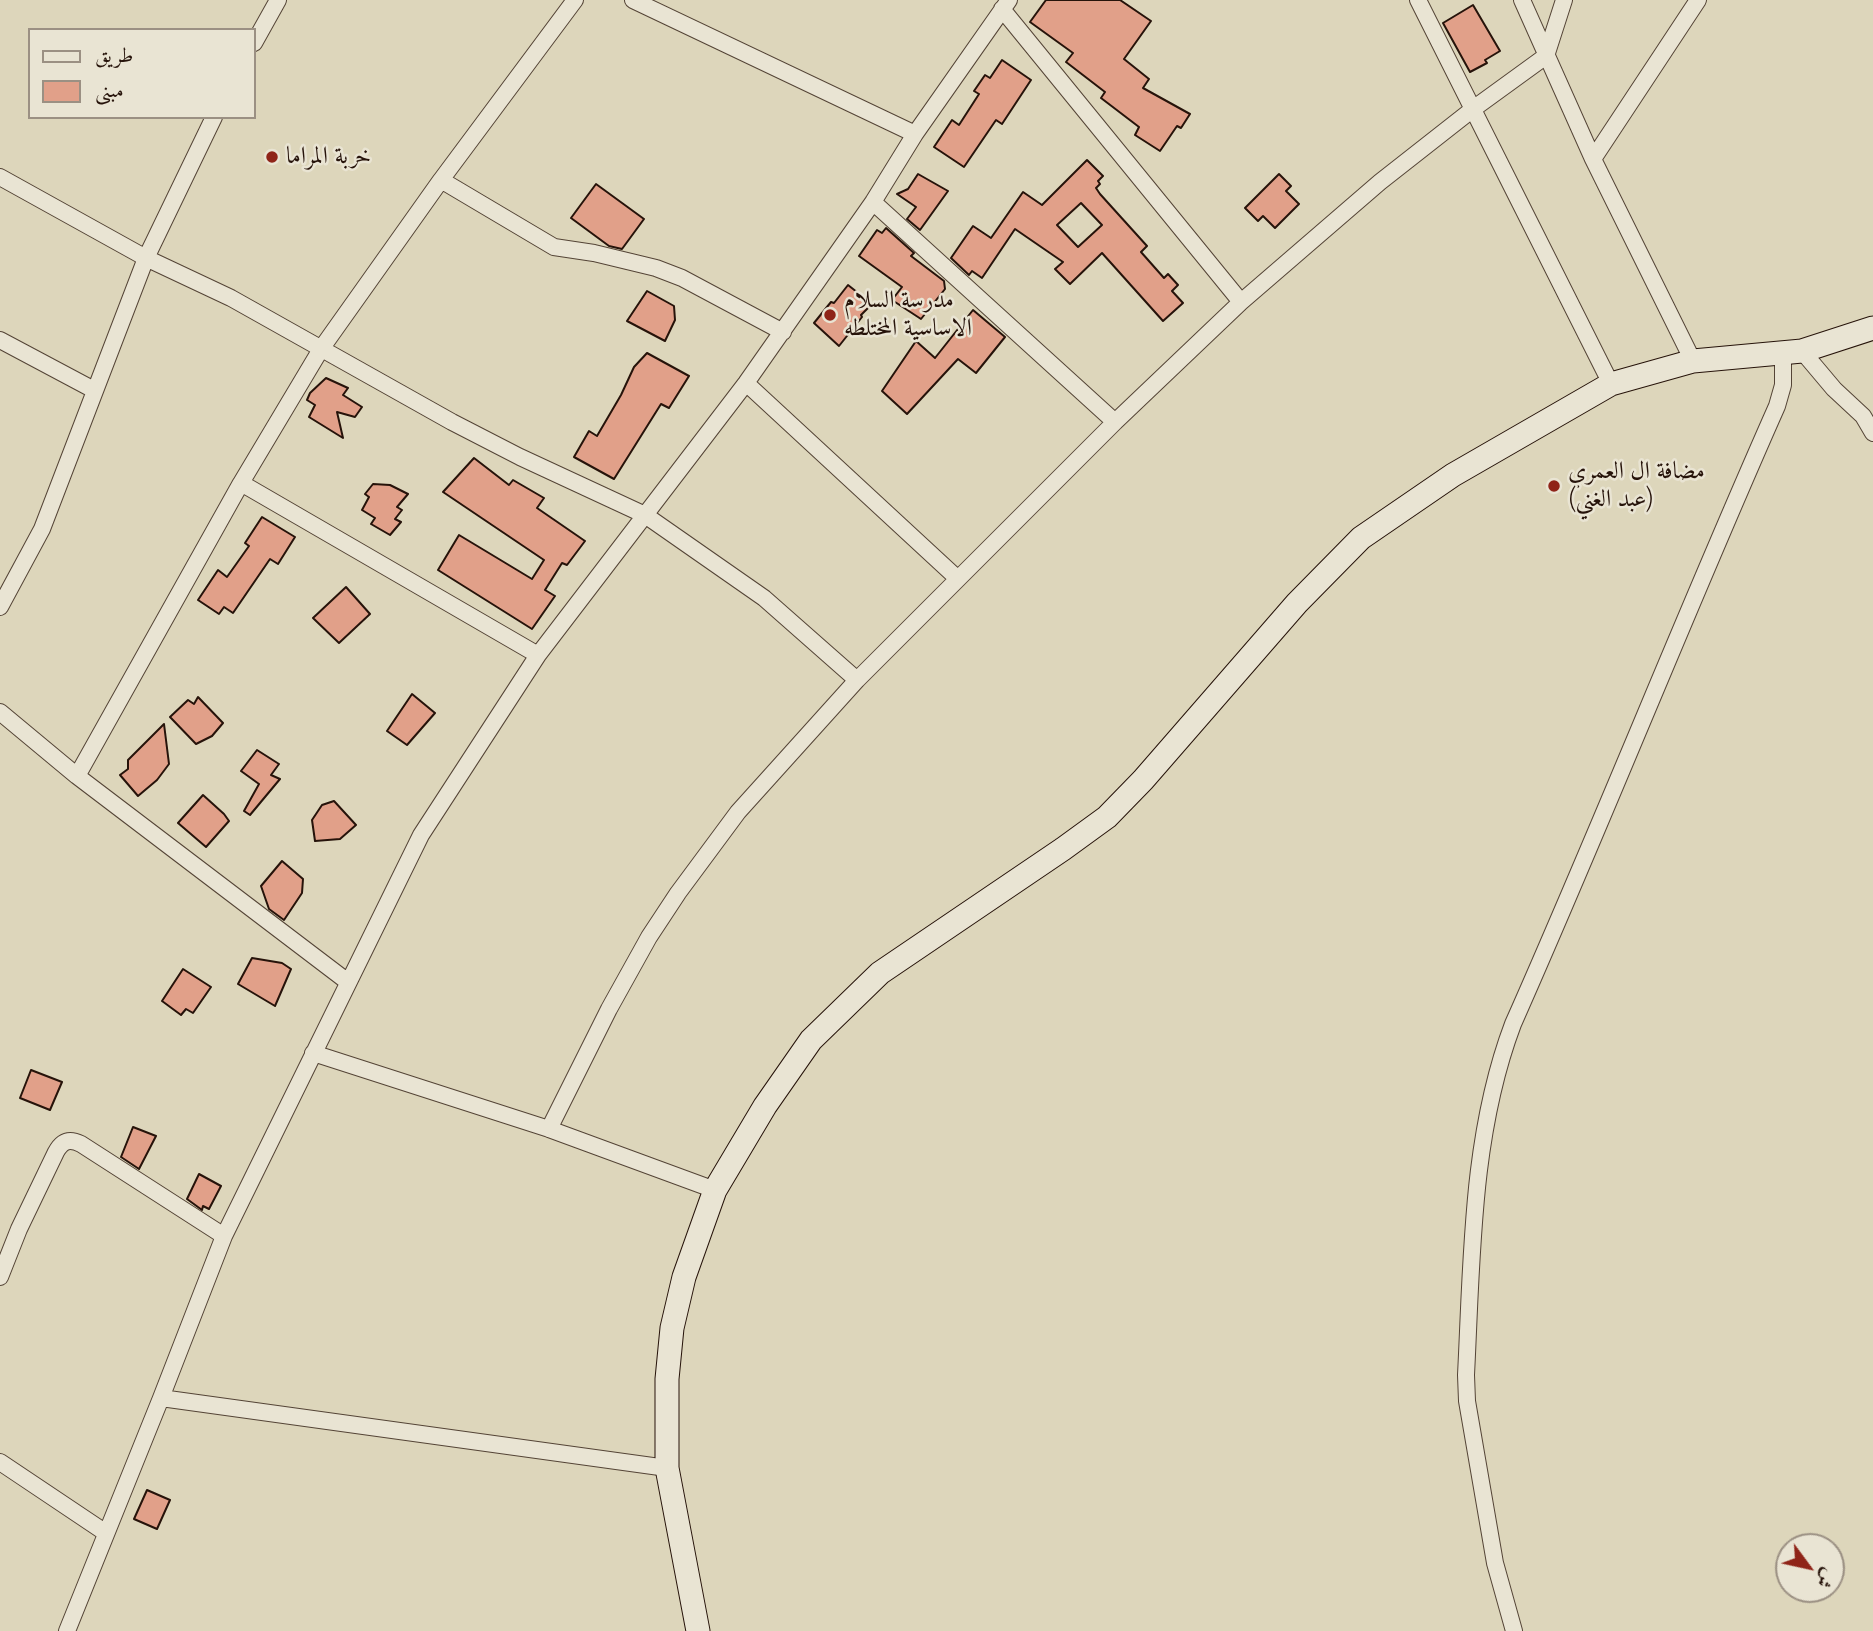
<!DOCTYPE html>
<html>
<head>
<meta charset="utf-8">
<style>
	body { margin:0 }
	#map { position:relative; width:1873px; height:1631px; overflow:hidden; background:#ddd6bb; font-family:Cardo,Amiri,serif }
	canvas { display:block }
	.legend { position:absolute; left:28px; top:28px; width:228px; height:91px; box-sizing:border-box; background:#e9e4d3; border:2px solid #9b9083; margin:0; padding:9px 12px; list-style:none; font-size:21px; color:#26130a }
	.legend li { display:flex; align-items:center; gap:14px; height:35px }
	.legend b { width:35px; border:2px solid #9b9083 }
	.north { position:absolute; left:1775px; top:1533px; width:70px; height:70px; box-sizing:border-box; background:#e9e4d3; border:2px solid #9b9083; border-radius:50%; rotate:123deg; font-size:19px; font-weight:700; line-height:28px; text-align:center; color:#26130a }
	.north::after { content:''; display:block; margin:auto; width:24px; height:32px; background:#8f2418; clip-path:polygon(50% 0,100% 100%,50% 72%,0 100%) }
</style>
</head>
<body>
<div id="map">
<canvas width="1873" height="1631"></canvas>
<ul class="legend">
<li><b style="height:9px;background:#e9e4d3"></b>طريق</li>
<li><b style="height:19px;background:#e1a089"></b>مبنى</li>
</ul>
<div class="north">ش</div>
</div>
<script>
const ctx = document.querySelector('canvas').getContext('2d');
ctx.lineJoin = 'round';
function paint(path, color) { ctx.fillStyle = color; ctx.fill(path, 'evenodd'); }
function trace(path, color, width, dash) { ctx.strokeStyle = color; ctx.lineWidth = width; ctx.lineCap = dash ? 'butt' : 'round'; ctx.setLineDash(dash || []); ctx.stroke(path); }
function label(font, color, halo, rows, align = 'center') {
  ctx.font = font + ' Cardo,Amiri,serif'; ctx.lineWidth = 5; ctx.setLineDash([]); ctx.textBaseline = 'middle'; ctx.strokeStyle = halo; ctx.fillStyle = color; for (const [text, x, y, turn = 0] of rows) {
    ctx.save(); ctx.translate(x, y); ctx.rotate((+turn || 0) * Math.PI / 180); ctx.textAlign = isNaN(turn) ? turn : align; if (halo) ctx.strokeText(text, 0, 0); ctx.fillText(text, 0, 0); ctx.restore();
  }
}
const building = new Path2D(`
	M1046,0H1120L1151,21L1124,59L1149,79L1143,88L1190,114L1181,128L1177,126L1160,151L1135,135L1139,127L1101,98L1105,92L1066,62L1073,53L1030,22Z
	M1473,5L1500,51L1485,60L1487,63L1470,72L1443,23Z
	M1002,60L1031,80L1002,124L996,120L964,167L934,147L952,120L959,125L979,94L974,91L985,75L990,78Z
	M1087,160L1103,176L1098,181L1100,184L1096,188L1100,194L1147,246L1141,252L1164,278L1168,274L1178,285L1172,291L1183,303L1163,321L1102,253L1070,284L1055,269L1063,262L1015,229L982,278L972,271L969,275L951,258L973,226L991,238L1023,192L1042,205ZM1081,203L1102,225L1078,247L1057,225Z
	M918,174L948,191L920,230L907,219L916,207L897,194L908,189Z
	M1279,174L1291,186L1286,191L1299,204L1275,228L1263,216L1258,221L1245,208Z
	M596,184L644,219L622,249L609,246L571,218Z
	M886,228L914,253L911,256L944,281L945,289L921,319L892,300L902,287L859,256L877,230L882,233Z
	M848,285L872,304L861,315L862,317L839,346L814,323L831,302L834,303Z
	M647,291L674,306L675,320L665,341L627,321Z
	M973,310L1005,337L976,373L958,359L907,414L882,391L916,341L935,358Z
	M647,353L689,376L669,408L661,404L614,479L574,457L589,431L597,436L621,395L634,367Z
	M326,378L348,388L343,395L362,407L355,417L337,412L343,438L309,417L315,405L307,400L310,393Z
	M474,458L509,485L513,480L544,498L537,508L585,541L567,565L562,563L545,590L555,596L532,629L438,570L459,535L532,579L544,560L443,492Z
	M373,484L390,485L408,494L397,507L402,510L395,519L401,522L390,535L371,524L375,518L362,510L369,497L365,494Z
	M262,517L295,537L278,564L270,559L233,613L224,607L219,614L198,600L218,570L227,577L249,546L245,543Z
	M346,587L370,614L339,643L313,618Z
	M412,694L435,713L407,745L387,731Z
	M198,697L223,723L212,736L196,744L170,717L188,700L194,704Z
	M164,724L169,764L157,780L138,796L120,775L128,769V760Z
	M257,750L279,764L271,775L280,779L250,815L244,811L259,784L241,771Z
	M203,795L224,814L229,821L206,847L178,823Z
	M334,801L356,825L340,839L315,841L312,820L322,805Z
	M282,861L303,879L302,893L284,920L269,909L261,886Z
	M252,958L282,963L291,969L275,1006L238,984Z
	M183,969L211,987L193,1013L186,1009L181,1015L162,1001Z
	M31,1070L62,1082L50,1110L20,1098Z
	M133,1127L156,1136L139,1169L121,1157Z
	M199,1174L221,1186L209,1209L203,1206L202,1210L187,1199Z
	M147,1490L170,1500L157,1529L134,1519Z`);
paint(building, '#e1a089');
trace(building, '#26130a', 2);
const street = new Path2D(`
	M633,0L915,134
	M1418,0L1611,384
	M1522,0L1593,159L1693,361
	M1002,9L1241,302
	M254,43L278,0
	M1593,159L1698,0
	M0,177L146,258L231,298L452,422L520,457L645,515L764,598L857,680
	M441,180L554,247L594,253L656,268L682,278L783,332
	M873,202L1115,422
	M0,340L94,390
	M1802,351L1834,389L1863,416L1873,433
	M746,383L958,579
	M241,483L538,655
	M0,607L42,529L146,258L214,117
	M0,712L77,776L348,982
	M77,776L241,483L321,349L441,180L575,0
	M313,1053L549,1129L715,1190
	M549,1129L609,1009L649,937L678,893L738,812L857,680L1115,422L1241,302L1380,182L1473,109L1546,56L1564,0
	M0,1277L19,1229L56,1152C62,1141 69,1138 81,1144L224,1236
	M161,1398L667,1468
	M0,1462L106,1533
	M67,1631L161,1398L224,1236L421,835L538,655L746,383L873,202L915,134L1009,0
	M1514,1631L1495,1563L1467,1401L1466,1375C1472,1258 1471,1135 1513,1024C1604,819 1686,611 1777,406L1783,385V354`);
const secondary = new Path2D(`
	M698,1631L667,1468V1379L672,1328L684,1277L715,1190L765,1106L811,1040L880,973L1063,849L1107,817L1143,780L1297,603L1361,538L1453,475L1611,384L1693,361L1802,351L1873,328`);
trace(street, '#544436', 18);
trace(secondary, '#26130a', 25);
trace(street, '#e9e4d3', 16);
trace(secondary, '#e9e4d3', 23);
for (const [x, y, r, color] of [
	[272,157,7,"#8f2418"],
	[830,315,7,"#8f2418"],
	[1554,486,7,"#8f2418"]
]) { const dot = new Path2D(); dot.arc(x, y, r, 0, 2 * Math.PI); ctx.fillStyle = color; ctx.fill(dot); trace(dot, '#e9e4d3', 2.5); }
label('24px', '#26130a', '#e9e4d3', [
	["خربة المراما",286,157],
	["مدرسة السلام",844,301],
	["الاساسية المختلطه",844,329],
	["مضافة ال العمري",1568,472],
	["(عبد الغني)",1568,500]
], 'left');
</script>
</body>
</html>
